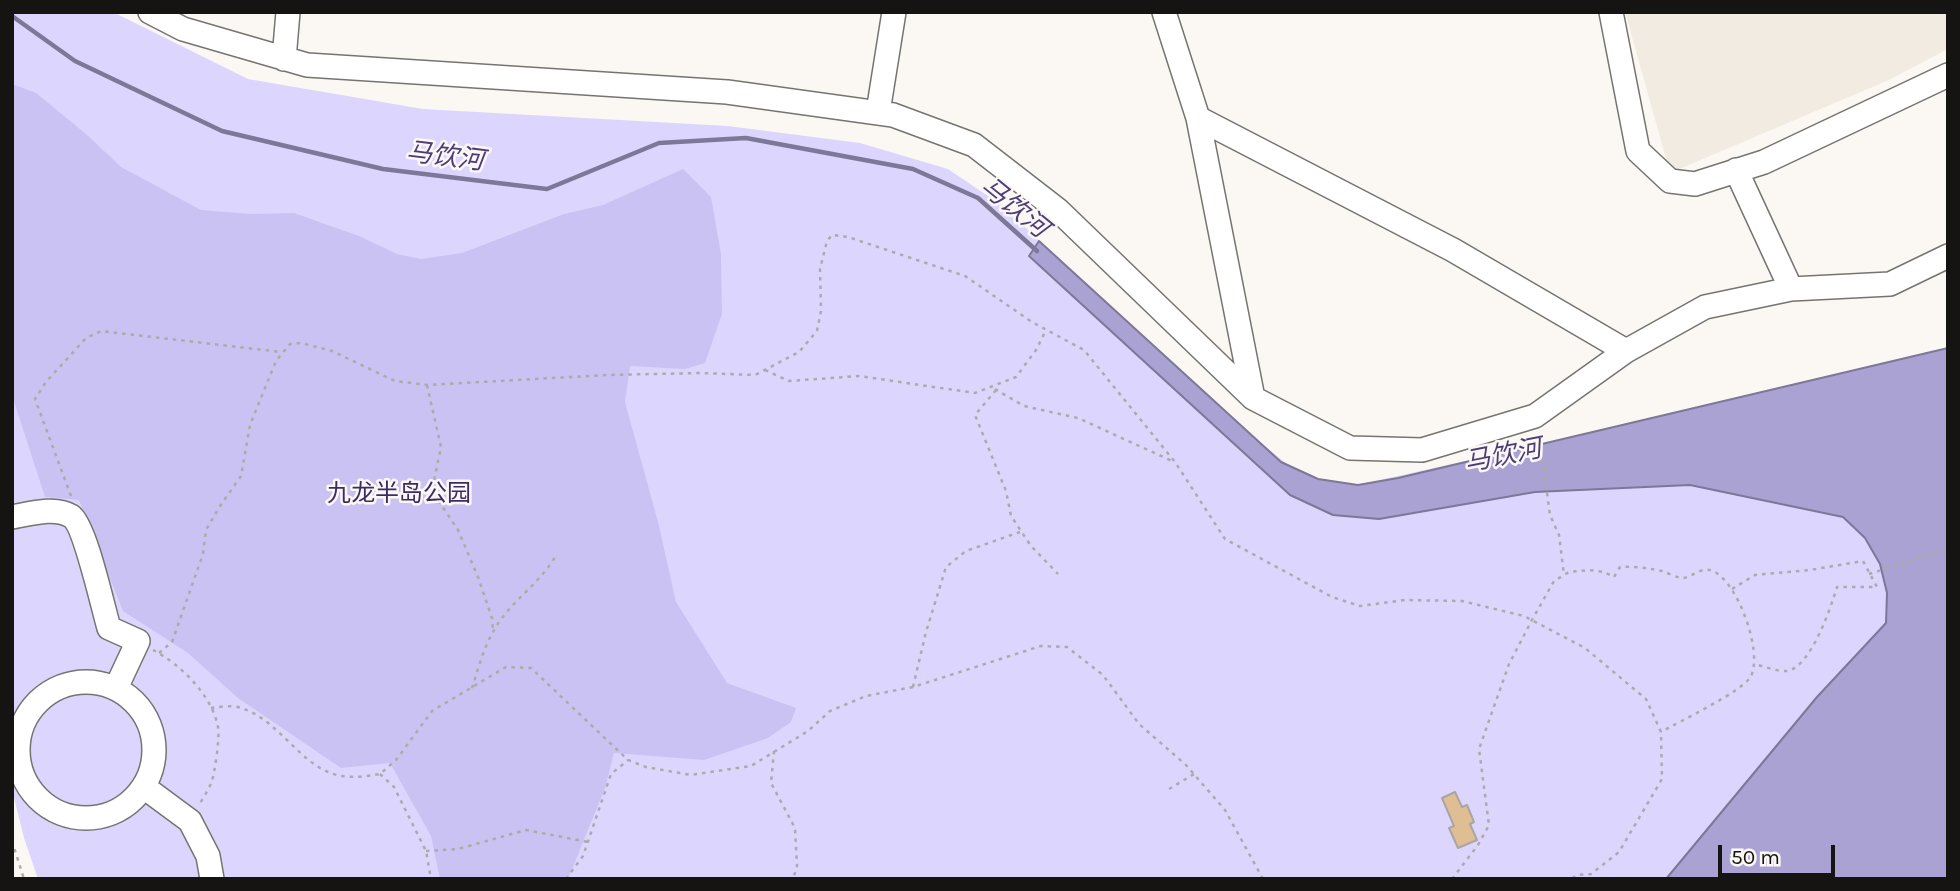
<!DOCTYPE html>
<html>
<head>
<meta charset="utf-8">
<style>
	body { margin:0 }
	#map { position:relative; width:1960px; height:891px; overflow:hidden; background:#fbf8f4; font-family:Karla,sans-serif }
	canvas { display:block }
	.frame { position:absolute; inset:0; border:14px solid #151412; pointer-events:none }
	.scale { position:absolute; left:1718px; top:845px; width:117px; height:32px; box-sizing:border-box; border:4px solid #151412; border-top:0; padding-left:9px; font-size:21px; line-height:24px; white-space:nowrap; color:#151412; -webkit-text-stroke:5px #fbf8f4; paint-order:stroke }
</style>
</head>
<body>
<div id="map">
<canvas width="1960" height="891"></canvas>
<div class="frame"></div>
<div class="scale">50 m</div>
</div>
<script>
const ctx = document.querySelector('canvas').getContext('2d');
ctx.lineJoin = 'round';
function paint(path, color) { ctx.fillStyle = color; ctx.fill(path, 'evenodd'); }
function trace(path, color, width, dash) { ctx.strokeStyle = color; ctx.lineWidth = width; ctx.lineCap = dash ? 'butt' : 'round'; ctx.setLineDash(dash || []); ctx.stroke(path); }
function label(font, color, halo, rows, align = 'center') {
  ctx.font = font + ' Karla,"Noto Sans SC",sans-serif'; ctx.lineWidth = 5; ctx.setLineDash([]); ctx.textBaseline = 'middle'; ctx.strokeStyle = halo; ctx.fillStyle = color; for (const [text, x, y, turn = 0] of rows) {
    ctx.save(); ctx.translate(x, y); ctx.rotate((+turn || 0) * Math.PI / 180); ctx.textAlign = isNaN(turn) ? turn : align; if (halo) ctx.strokeText(text, 0, 0); ctx.fillText(text, 0, 0); ctx.restore();
  }
}
paint(new Path2D(`
	M1625,12H1948V49L1889,80L1670,173Z`), '#f2ebe1');
paint(new Path2D(`
	M12,12H113L248,79L423,109L728,126L860,143L948,169L1000,204L1236,422L1306,480L1348,487L1948,354V879H38L24,838L12,790Z`), '#dcd6fe');
paint(new Path2D(`
	M12,84L36,93L86,134L121,167L201,210L252,214L294,213L359,236L397,254L421,259L462,253L564,214L603,205L683,169L711,197L721,254L722,314L705,363L685,369L630,366L625,402L658,522L676,602L727,683L796,708L791,722L768,738L704,760L614,753L605,788L568,879H440L431,836L390,763L341,768L238,698L188,653L123,611L79,500L45,497L12,395Z`), '#cac2f3');
const water = new Path2D(`
	M1039,241L1281,462L1318,479L1358,485L1398,478L1948,348V879H1666L1817,697L1886,623L1887,593L1880,564L1865,538L1843,517L1690,485L1535,492L1379,519L1333,515L1290,495L1029,256Z`);
paint(water, '#aaa2d2');
trace(water, '#7d7798', 2);
trace(new Path2D(`
	M12,16L75,61L222,131L383,169L547,189L659,143L746,138L913,169L978,198L1037,251`), '#7d7798', 4.5);
const building = new Path2D(`
	M1455,792L1462,807L1467,805L1474,822L1470,824L1477,840L1458,848L1449,828L1454,826L1442,798Z`);
paint(building, '#e0be93');
trace(building, '#a9a6a3', 2);
const minor = new Path2D(`
	M150,12L183,29L307,65L727,92L893,115L974,145L1058,210L1253,398L1350,448L1422,450L1535,416L1626,351L1705,307L1791,289L1890,284L1948,256
	M1164,12L1198,118L1253,398
	M1611,12L1638,151L1670,181L1695,184L1764,162L1948,75
	M284,59L288,12
	M878,112L894,12
	M1198,118L1453,250L1626,351
	M1736,170L1791,289
	M12,517C29,514 55,506 71,516C85,525 103,608 109,628L138,641L116,688
	M18 750a68 68 0 1 1 136 0a68 68 0 1 1-136 0Z
	M144,787L190,821L208,856L212,879`);
trace(minor, '#767471', 26);
trace(new Path2D(`
	M765,370L789,381L859,376L975,393L1016,377L1036,350L1046,330
	M427,385L441,447L433,485L436,497L458,530L478,577L492,618L493,631
	M995,389L1024,406L1078,418L1172,461
	M996,390L975,415L1006,491L1011,516L1031,546L1058,574
	M1539,434L1550,515L1559,535L1564,575
	M71,496L35,399L46,382L86,338L101,331L281,352
	M1869,574L1948,549
	M1732,589L1755,575L1810,570L1863,561L1877,587H1837C1831,607 1811,667 1787,671C1778,672 1763,666 1754,664
	M153,650C180,664 212,695 218,727C220,738 215,770 212,781C209,789 203,798 199,805
	M159,653L172,642L203,554L206,530L220,506L241,476L250,425L276,361L290,344L301,343L332,351L395,381L427,385L607,375L701,373L755,375L799,352L817,331L821,311L820,269L827,241L832,235L848,237L965,276L1032,322L1084,350L1175,462L1225,539L1332,597L1360,606L1405,600L1462,601L1524,616L1585,648L1646,699L1661,732L1662,779L1619,852L1591,874L1577,875L1571,879
	M913,687L926,632L946,567L966,551L1020,532
	M472,688C478,670 483,649 493,632C508,603 539,585 555,557
	M211,708C219,707 230,705 238,707C280,718 301,770 342,776C354,778 368,776 380,774L396,760L432,711L506,667L531,668L628,760L646,767L691,775L751,766L808,731L830,711L866,696L913,687L1041,646L1067,647L1103,675L1139,724L1186,765L1225,810L1263,879
	M774,751L771,783L795,828L797,866L793,879
	M380,774L394,787L426,851L431,879
	M1169,789L1194,774
	M12,841L24,879
	M426,851L458,849L526,830L588,842
	M566,879L583,856L611,774L628,760
	M1452,879L1478,845L1489,825L1479,749L1509,664L1532,620L1554,581L1569,572L1589,570L1604,572L1614,577L1620,567C1634,566 1648,568 1662,571C1668,573 1677,578 1683,578C1693,577 1701,566 1713,571C1738,582 1763,652 1751,676C1744,691 1678,722 1661,732`), '#adaba7', 2.5, [3.5, 5]);
trace(minor, '#fff', 23);
label('24px', '#3b2c66', '#fbf8f4', [
	["九龙半岛公园",399,494]
]);
label('italic 26px', '#4c3d7a', '#fbf8f4', [
	["马饮河",445,157,7],
	["马饮河",1014,208,39],
	["马饮河",1503,456,-11]
]);
</script>
</body>
</html>
